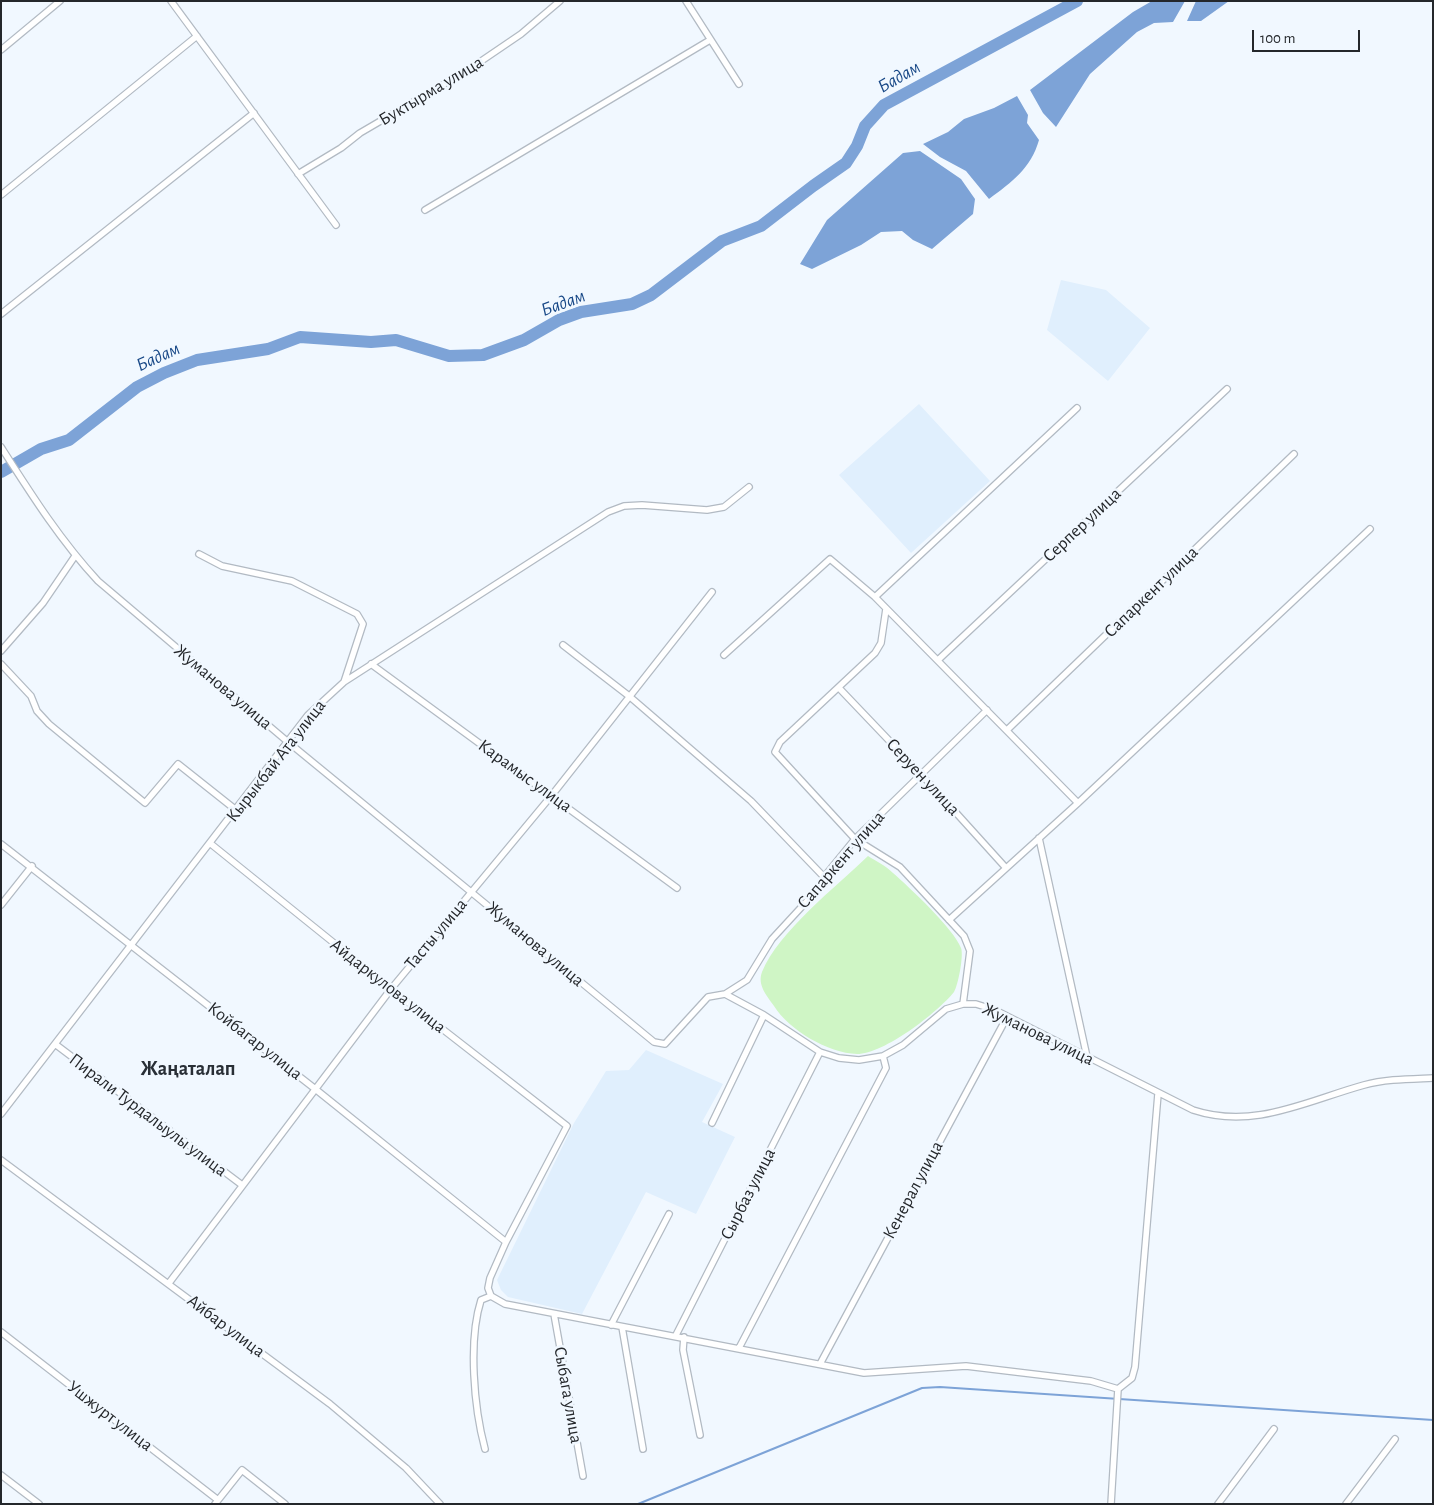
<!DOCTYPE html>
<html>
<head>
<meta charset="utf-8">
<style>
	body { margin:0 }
	#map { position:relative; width:1434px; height:1505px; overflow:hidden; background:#f1f8ff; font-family:"Alegreya Sans",sans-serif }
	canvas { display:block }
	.frame { position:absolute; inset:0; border:2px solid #24272b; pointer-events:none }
	.scale { position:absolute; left:1252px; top:30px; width:108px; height:22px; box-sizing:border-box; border:2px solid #24272b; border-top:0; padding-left:6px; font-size:15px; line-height:18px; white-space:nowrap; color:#24272b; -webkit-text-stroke:4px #f1f8ff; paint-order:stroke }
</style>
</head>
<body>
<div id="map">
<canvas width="1434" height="1505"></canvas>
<div class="frame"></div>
<div class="scale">100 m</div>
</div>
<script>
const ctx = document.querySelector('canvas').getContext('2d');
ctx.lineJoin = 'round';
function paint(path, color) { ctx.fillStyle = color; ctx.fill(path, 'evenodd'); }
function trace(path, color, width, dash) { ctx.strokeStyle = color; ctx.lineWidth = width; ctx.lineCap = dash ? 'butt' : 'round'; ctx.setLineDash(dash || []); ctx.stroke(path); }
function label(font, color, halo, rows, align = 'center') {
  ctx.font = font + ' "Alegreya Sans",sans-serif'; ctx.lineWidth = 5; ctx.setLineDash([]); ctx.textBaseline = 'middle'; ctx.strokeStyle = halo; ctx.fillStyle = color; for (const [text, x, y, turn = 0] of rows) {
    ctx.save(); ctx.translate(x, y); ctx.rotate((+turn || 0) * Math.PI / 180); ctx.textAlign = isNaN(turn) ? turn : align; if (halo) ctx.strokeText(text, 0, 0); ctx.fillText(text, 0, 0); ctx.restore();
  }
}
paint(new Path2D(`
	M1061,280L1106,290L1150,328L1108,381L1047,330Z
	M919,404L990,481L911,553L839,475Z
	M646,1050L723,1084L702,1122L735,1137L696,1214L646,1192L582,1314L508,1297L501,1290L497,1280L574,1123L606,1071L629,1070Z`), '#e0effd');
paint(new Path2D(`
	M868,856C876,861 886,866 893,873C910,888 954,929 961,948C964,955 958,986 954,992C937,1013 884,1054 857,1054C828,1053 789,1030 774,1006C767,996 757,985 762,972C778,932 837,886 868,856Z`), '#cff5c5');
paint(new Path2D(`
	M1152,1H1185L1173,22L1154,23L1137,32L1090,74L1056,127L1043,113L1030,90L1133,12Z
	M1196,1H1229L1201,21H1187Z
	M1017,96L1028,115L1027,123L1039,140C1031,168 1012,182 989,199L966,171L940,157L923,144L948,132L964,119L994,108Z
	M920,151L961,179L975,199L973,214L932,249L913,240L902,231L881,232L861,245L812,269L800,264L827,220L903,153Z`), '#7da3d7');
trace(new Path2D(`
	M638,1504L922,1388L940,1387L1433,1420`), '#7da3d7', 2);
trace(new Path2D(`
	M1,472L41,449L69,440L137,387L164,373L197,360L268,349L300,337L371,342L396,340L449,356L483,355L524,340L559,320L581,312L632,304L651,295L722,241L761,226L813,186L846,163L857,146L865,126L884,105L1077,1`), '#7da3d7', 12);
const minor = new Path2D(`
	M171,1L336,225
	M686,1L739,84
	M1,50L60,1
	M298,174L341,148L360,133L471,68L521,34L560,1
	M1,195L197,36
	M425,210L710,40
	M1,314L254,113
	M1,447C31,494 60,540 98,581L288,742L654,1042L665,1044L708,997L725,994L764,1015L820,1052L839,1058L859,1060L883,1056L903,1045L946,1009L963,1004H976L995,1010L1193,1110C1254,1130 1306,1101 1364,1085C1386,1079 1410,1079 1433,1078
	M199,554L222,566L292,581L357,614L363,624L344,682
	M875,597L1077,408
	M886,609L881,643L875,653L780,742L775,752L855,839L900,867L964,936L970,951L963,1004
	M563,645L629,696L751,801L824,877
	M1,651L43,603L75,556
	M724,655L830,559L875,597L1078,803
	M938,660L1227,389
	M1,664L31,696L37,711L49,724L145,803L178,764L236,810
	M371,664L677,888
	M839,688L921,774L1006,868
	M1007,730L1294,454
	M1039,838L1087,1057
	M1,844L314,1088L506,1242
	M211,844L391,989L567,1126L506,1242L490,1278L488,1288L491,1296L481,1300C468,1341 474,1408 485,1449
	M1,905L32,866
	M949,920L1078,803L1370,529
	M725,994L747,980L772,939L819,888L824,877L855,839L987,710
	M55,1044L242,1185
	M1,1114L308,715L344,682L608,512L624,506L642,505L707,510L724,507L749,487
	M712,1123L764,1015
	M1,1160L330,1404L406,1468L440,1504
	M169,1283L391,989L552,795L712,592
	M491,1296L505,1304L864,1373L966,1366L1091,1381L1118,1389
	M554,1314L583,1476
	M611,1325L669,1214
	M622,1327L643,1449
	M1,1332L218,1500
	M676,1335L820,1052
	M684,1337L683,1350L700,1435
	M739,1348L886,1068L883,1056
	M820,1364L1007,1017
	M1,1475L39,1504
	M215,1504L242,1470L285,1504
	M1111,1504L1118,1389L1132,1378L1135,1367L1158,1094
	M1218,1504L1274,1429
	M1346,1504L1395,1439`);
trace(minor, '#b2bac3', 8);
trace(minor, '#fff', 5.5);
label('18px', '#24272b', '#f1f8ff', [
	["Буктырма улица",431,91,-31],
	["Серпер улица",1082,525,-43],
	["Сапаркент улица",1151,592,-44],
	["Жуманова улица",223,687,40],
	["Кырыкбай Ата улица",276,761,-52],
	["Карамыс улица",525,776,36],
	["Серуен улица",923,777,47],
	["Сапаркент улица",841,860,-49],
	["Тасты улица",436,934,-50],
	["Жуманова улица",535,944,40],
	["Айдаркулова улица",388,986,38],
	["Жуманова улица",1038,1034,26],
	["Койбагар улица",255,1041,38],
	["Пирали Турдалыулы улица",148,1115,37],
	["Кенерал улица",913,1190,-62],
	["Сырбаз улица",748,1194,-63],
	["Айбар улица",226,1326,37],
	["Сыбага улица",568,1395,80],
	["Ушжурт улица",110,1416,38]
]);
label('italic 19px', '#184887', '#f1f8ff', [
	["Бадам",899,77,-30],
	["Бадам",563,303,-20],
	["Бадам",158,357,-24]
]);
label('bold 20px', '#292f36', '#f1f8ff', [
	["Жаңаталап",188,1069]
]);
</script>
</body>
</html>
